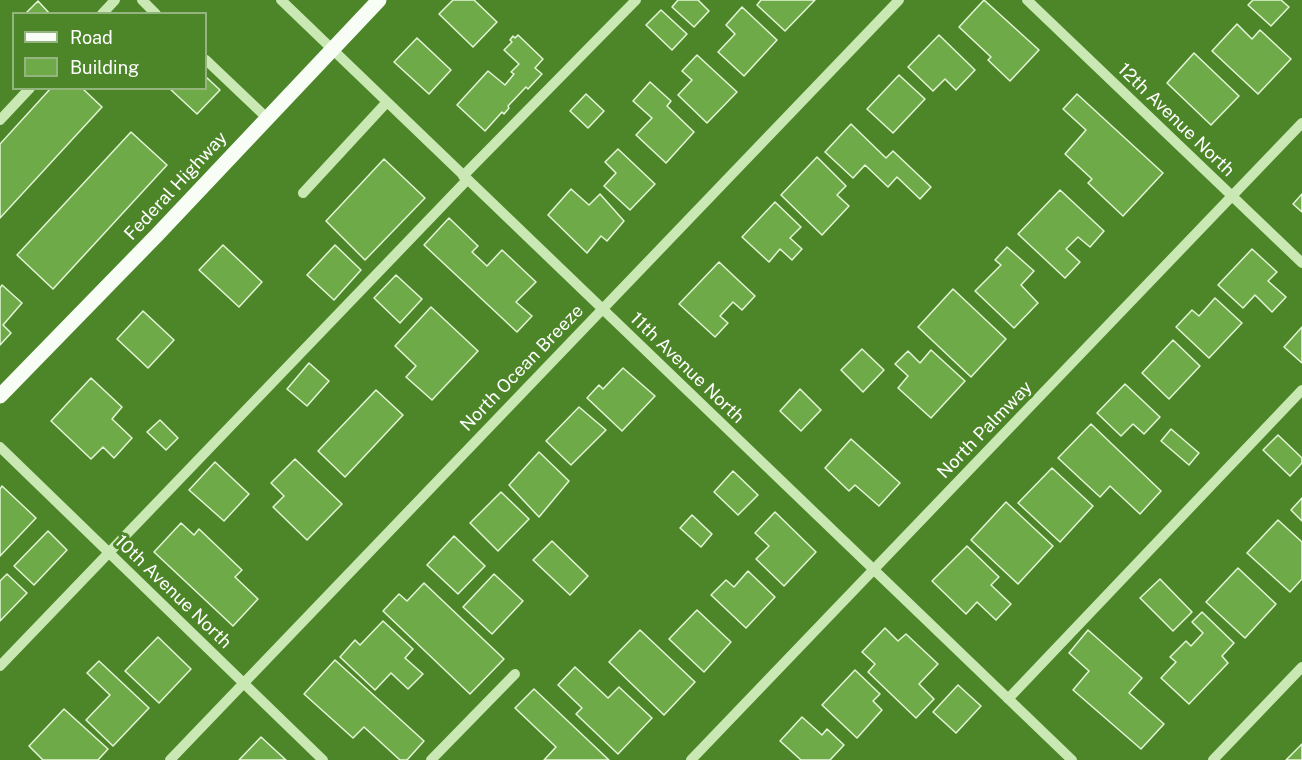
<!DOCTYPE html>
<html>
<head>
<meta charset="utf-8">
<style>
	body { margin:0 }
	#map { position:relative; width:1302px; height:760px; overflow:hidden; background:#4d8628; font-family:"Public Sans",sans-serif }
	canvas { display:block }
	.legend { position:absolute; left:12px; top:12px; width:195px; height:78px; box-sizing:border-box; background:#4d8628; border:2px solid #94b67e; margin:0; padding:8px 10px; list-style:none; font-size:18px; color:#fff }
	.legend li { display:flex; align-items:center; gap:12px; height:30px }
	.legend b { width:30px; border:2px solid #94b67e }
</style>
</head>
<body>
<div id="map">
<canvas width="1302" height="760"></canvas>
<ul class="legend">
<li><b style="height:8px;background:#f8fef6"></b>Road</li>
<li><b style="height:16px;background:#6faa49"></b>Building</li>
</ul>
</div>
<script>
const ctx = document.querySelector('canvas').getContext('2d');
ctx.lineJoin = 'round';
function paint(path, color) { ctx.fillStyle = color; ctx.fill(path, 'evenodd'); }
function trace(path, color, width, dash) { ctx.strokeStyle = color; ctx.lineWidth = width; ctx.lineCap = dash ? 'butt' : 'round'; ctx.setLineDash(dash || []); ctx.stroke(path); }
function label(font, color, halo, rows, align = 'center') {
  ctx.font = font + ' "Public Sans",sans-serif'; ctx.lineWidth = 6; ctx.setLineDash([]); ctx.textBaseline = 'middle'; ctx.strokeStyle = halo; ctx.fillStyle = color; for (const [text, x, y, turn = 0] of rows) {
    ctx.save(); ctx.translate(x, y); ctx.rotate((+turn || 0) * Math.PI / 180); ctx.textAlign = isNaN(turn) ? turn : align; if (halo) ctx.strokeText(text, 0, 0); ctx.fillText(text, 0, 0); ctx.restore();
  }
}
const building = new Path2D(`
	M453,0H474L497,22L473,47L439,14Z
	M678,0H698L709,11L694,27L672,7Z
	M761,0H815L785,31L757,5Z
	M984,0L1039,50L1010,81L988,60L991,57L959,27Z
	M1253,0H1281L1289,7L1271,26L1248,5Z
	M38,1L50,14H25Z
	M742,7L777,40L744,76L718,52L735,34L726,25Z
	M661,10L687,34L672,50L646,25Z
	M1237,24L1252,39L1260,30L1291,59L1258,94L1212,51Z
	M518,35L543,59L535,68L542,74L528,89L526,87L508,106L509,108L504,114L502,112L485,131L457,105L488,71L505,85L514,74L511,72L519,64L504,50L512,42L510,40L513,36L515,38Z
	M939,35L975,70L956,90L945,79L933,91L908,67Z
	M417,38L451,70L429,94L394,62Z
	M1194,53L1239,96L1211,125L1167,83Z
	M697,55L737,92L707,123L678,95L692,80L682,71Z
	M899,75L925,99L893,133L867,109Z
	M206,77L220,90L197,114L169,88H206Z
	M650,82L671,101L667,106L694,132L666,163L636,135L652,118L633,101Z
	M51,88H82L102,107L0,218V144Z
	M586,94L604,111L588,128L570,111Z
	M1077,94L1163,173L1123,216L1088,183L1092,179L1065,154L1086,130L1063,109Z
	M851,124L886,158L893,151L931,187L920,199L897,177L888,187L865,165L853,178L825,152Z
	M131,132L167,165L53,289L17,255Z
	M618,149L655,184L630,210L604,186L616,173L605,162Z
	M817,157L846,186L837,195L849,206L822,235L781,195Z
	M384,159L425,198L365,260L326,221Z
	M571,189L589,205L600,194L624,221L607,241L601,236L587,253L548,215Z
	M1060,190L1104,231L1090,247L1078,237L1066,249L1080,262L1065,278L1018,234Z
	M1302,194V212L1293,204Z
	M775,202L801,227L790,238L802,249L792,260L780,249L769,262L742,237Z
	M449,218L478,246L472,252L487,266L502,250L536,282L516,302L532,316L517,332L424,245Z
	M223,245L262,282L239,307L199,270Z
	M335,245L361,270L334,300L307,275Z
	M1007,247L1034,271L1021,285L1038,303L1014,328L975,291L1001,265L995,260Z
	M1252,249L1277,272L1268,281L1286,297L1272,312L1255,295L1243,308L1218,285Z
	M719,262L755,296L742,310L733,302L720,316L728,323L715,337L679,304Z
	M396,275L422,299L400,323L374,298Z
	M2,285L22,303L3,325L11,333L0,345V288Z
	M953,289L1006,339L971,377L918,327Z
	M1215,298L1242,323L1209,358L1176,327L1192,310L1199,316Z
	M431,307L478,351L432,400L406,377L416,366L395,346Z
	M143,311L174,340L148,368L117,339Z
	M1302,327V363L1284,347Z
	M1173,340L1200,366L1169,399L1142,373Z
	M862,349L884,370L863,392L841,370Z
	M931,350L965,381L931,418L898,388L908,376L895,364L908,351L920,363Z
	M309,363L329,381L307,406L287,389Z
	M623,368L655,396L622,431L587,398L599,385L603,389Z
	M91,378L122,407L112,419L132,438L114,458L103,447L91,459L51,421Z
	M1125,384L1160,417L1144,434L1133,424L1121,436L1097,413Z
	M800,389L821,410L801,431L780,411Z
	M376,390L403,415L345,477L318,451Z
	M579,407L606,430L571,465L546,441Z
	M160,420L178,438L166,450L147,432Z
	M1091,424L1161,491L1140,514L1110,486L1100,497L1058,458Z
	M1171,429L1199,453L1189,465L1161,441Z
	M1278,435L1302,458V463L1290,476L1263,450Z
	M851,439L900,483L879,506L855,485L849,491L825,468Z
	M539,452L569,481L539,517L509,485Z
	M295,459L342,504L307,540L273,507L284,496L271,483Z
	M215,462L249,494L224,521L189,490Z
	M1052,468L1093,506L1060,542L1018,503Z
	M733,471L758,495L738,515L714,492Z
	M2,486L36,518L0,556V489Z
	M501,492L529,519L498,551L470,523Z
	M1302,498V521L1291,510Z
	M1006,502L1053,546L1018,584L971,540Z
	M775,512L816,552L784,586L756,559L769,546L755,533Z
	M692,515L712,534L701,547L680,528Z
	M1278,520L1302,542V579L1290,592L1247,553Z
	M181,523L194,535L199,529L242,570L235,577L258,599L233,626L154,552Z
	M48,531L67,550L34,585L14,566Z
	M454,536L485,566L458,594L427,565Z
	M552,541L588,576L570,595L533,560Z
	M967,546L999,577L991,585L1011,604L996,620L977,602L966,614L932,581Z
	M1238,568L1276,604L1245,638L1206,602Z
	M748,571L775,597L746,628L711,595L726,580L734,587Z
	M7,574L27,593L0,621V581Z
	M494,574L523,601L492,634L463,607Z
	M1160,579L1192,612L1173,631L1140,598Z
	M424,583L504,659L470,694L383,611L399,594L407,601Z
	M697,610L731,642L704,672L669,639Z
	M1202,612L1234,643L1222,656L1228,663L1189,704L1161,678L1176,662L1170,657L1186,641L1191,646L1203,633L1192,622Z
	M383,621L413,649L405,658L423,674L408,689L391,673L375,690L340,657L355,640L360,645Z
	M885,628L898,641L906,634L938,664L919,684L934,699L916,718L868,672L875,664L862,652Z
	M640,630L695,682L664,715L609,662Z
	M1088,630L1142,678L1129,693L1164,724L1141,749L1073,690L1089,671L1069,653Z
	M158,637L191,669L159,703L125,671Z
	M335,660L424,741L407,760H400L364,727L353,738L304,694Z
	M99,661L149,708L113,746L86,720L110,695L87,673Z
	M575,667L608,698L619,687L652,718L618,754L576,714L582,708L558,685Z
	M855,670L880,694L873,701L882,710L857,738L822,705Z
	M958,685L981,706L956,733L933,712Z
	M534,689L609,760H544L556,747L515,708Z
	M64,709L108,749L98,760H43L29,746Z
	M802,717L822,735L827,729L844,745L830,760H801L780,741Z
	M261,737L286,760H239Z
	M1302,744V760H1286Z`);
paint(building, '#6faa49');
trace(building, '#e4f6d7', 1.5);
trace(new Path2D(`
	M142,0L156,14
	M281,0L1072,760
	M1027,0L1302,263
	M102,14L115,0
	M206,60L267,118
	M0,120L30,88
	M463,176L636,0
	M303,193L387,102
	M0,447L323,760
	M0,666L467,180
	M1008,699L1302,390
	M170,760L899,0
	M431,760L515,674
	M691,760L1302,123
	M1213,760L1302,667`), '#c9e8b4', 10);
trace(new Path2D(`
	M0,396L157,235L379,0`), '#f8fef6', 15);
label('18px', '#fff', '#4d8628', [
	["12th Avenue North",1176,120,44],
	["Federal Highway",176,186,-47],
	["North Ocean Breeze",522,368,-46],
	["11th Avenue North",687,368,44],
	["North Palmway",985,430,-46],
	["10th Avenue North",173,592,44]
]);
</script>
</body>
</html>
